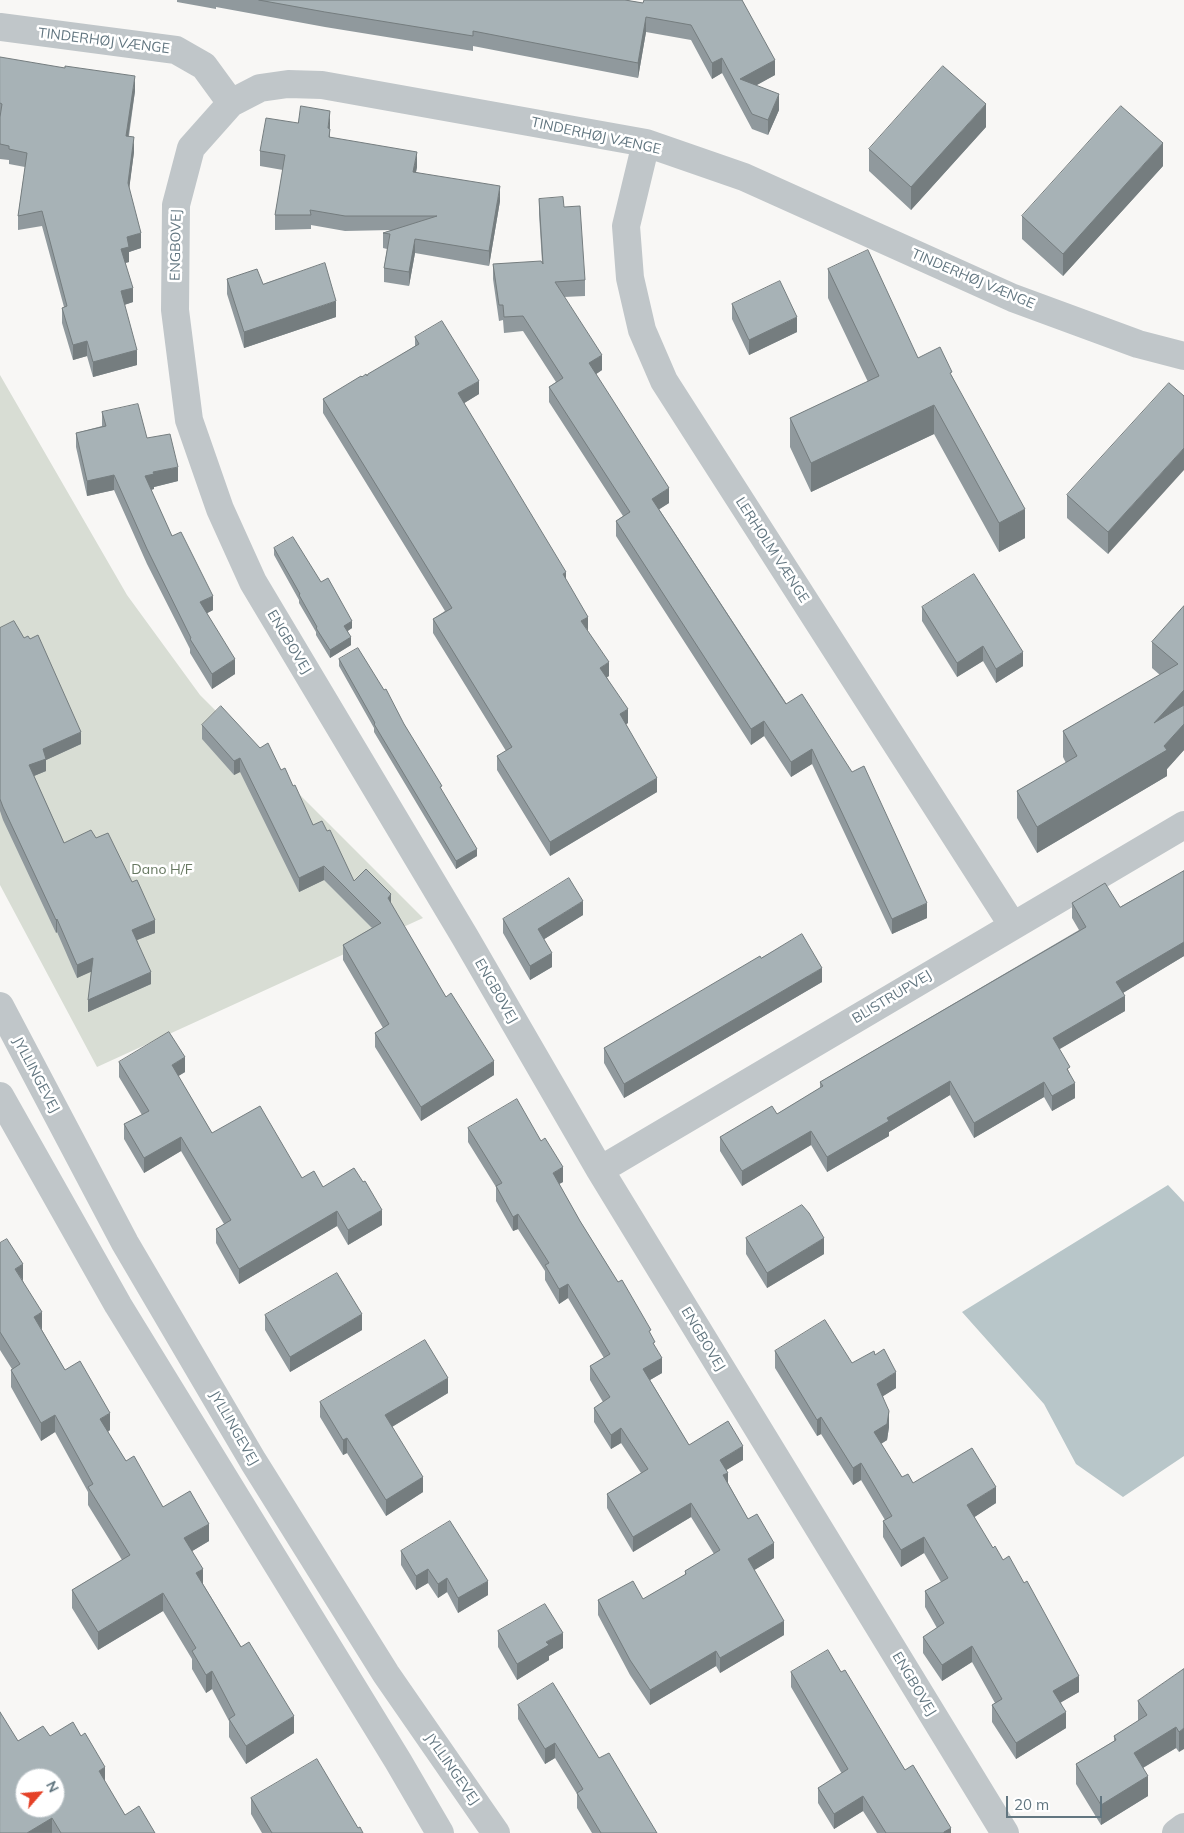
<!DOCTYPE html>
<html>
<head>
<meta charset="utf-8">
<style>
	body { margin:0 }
	#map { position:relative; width:1184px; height:1833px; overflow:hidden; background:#f8f7f5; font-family:Mulish,sans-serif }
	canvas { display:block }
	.north { position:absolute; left:15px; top:1768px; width:50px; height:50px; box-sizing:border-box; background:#fff; border:1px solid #c0c8cc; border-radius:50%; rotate:63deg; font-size:14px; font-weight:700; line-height:20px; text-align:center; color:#627680 }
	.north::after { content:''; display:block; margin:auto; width:18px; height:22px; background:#e54127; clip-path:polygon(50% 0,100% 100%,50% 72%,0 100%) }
	.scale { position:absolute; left:1006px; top:1796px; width:96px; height:22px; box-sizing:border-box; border:2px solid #627680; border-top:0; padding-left:6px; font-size:15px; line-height:18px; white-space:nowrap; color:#627680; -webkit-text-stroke:4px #fff; paint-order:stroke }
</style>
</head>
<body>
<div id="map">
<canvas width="1184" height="1833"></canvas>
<div class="north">N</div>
<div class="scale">20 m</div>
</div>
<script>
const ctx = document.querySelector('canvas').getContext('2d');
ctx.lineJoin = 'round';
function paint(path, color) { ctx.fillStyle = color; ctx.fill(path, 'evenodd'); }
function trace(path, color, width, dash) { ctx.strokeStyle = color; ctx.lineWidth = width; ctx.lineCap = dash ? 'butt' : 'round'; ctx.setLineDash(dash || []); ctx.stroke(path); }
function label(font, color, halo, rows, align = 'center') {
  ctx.font = font + ' Mulish,sans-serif'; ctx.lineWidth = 5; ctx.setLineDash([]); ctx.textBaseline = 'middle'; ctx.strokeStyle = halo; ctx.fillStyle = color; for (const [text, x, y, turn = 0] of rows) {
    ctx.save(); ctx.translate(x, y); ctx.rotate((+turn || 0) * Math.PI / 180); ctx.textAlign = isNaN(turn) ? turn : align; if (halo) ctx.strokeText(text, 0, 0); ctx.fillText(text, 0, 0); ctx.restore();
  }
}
paint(new Path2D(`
	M0,375L127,595L200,695L423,918L97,1067L0,885Z`), '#d8ddd4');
paint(new Path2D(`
	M1168,1185L1184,1202V1456L1123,1497L1076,1464L1044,1404L962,1312Z`), '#b8c6c9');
trace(new Path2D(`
	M0,27L176,50L204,66L231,103
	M646,143L626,226L630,278L642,330L664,381L1013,926
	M600,1170L1184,825
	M1005,1833L600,1170L465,937L253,582L220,509L189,420L175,310L176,205L191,148L231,103L260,88L288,84L322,85L646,143L744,177L1013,298L1138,344L1184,356`), '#c0c6c9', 28);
trace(new Path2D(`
	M0,1006L125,1243L253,1461L386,1674L496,1833
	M0,1096L118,1305L398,1761L440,1833
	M1176,1833L1184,1827`), '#c0c6c9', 28);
paint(new Path2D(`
	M177,0H625L643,3L742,0L775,75L756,85L779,110L768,135L752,129L722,73L712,79L691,40L646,32L638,78L473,46V51L325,27L216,7V9L177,2Z
	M0,57L135,91L129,136L134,152L129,188L141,248L129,252V262L125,263L133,302L124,305L137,365L93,377L87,356L73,360L62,323V308L64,307L42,226L18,230V216L25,167L9,164V160L0,159Z
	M298,123L330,126V137L417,167L416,172L500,201L489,266L415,253L409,286L384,282V268L387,249L383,248V233L391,230L345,231L311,225V229L275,230V215L283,170L260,166V151Z
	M986,127L911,210L869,171V149Z
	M1163,166L1063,276L1022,239V216Z
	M539,199L564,207L585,280V296L564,297L602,370L596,374L669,503L659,509L927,918L892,934L812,764L791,777L764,736L751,745L616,536V521L623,516L549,402V387L556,382L523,331L504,333L503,320L499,321L493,279V264L542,262L539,214Z
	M828,269L918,358L952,376L1025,538L999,552L934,434L811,492L790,447V418L868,382L828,298Z
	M227,279L263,284L336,317L244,348L227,294Z
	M732,304L797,332L749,355L732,319Z
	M415,337L479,394L464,403L566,580L587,631L609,676L607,677L628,723L626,724L657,792L550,856L497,770V756L506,751L433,633V619L445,611L323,413V399L362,377L367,376L415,346Z
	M1184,396L1108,554L1067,518V495Z
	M102,412L147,438L178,481L154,487V489L151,490L172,536L213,610L207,613L235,674L212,689L190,653V649L147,564L114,490L87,496L76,447V433L102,426Z
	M274,548L321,582L352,628L348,631L351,645L330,658L316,635V632L299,603V600L274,555Z
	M1184,606V750L1167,769V776L1037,853L1017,818V791L1066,763L1063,757V731L1160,675L1152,668V642Z
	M922,607L1023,666L996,683L983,661L957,677L922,621Z
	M0,628L81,744L46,760V771L34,776L64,843L155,933L137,940L151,984L88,1012L91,971L77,978L57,932L56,933L3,820L0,811Z
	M339,659L404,724L477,856L456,869L374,732V728L339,666Z
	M202,725L260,748L281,770L313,825L354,881L391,904L446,997L494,1075L421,1121L375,1047V1033L383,1028L343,960V945L372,928L324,880L299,892L240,772L234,775L202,739Z
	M1184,871V956L1123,993L1125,1011L1059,1049L1070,1074L1075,1098L1052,1111L1044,1097L974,1138L950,1095L889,1132V1136L827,1172L811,1145L742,1186L720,1151V1137L777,1114L820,1088V1082L1079,930L1072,918V903L1120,907Z
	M583,915L544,939L552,967L530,980L503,933V919Z
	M761,958L822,982L624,1098L604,1063V1048Z
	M119,1062L185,1072L178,1076L212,1133L302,1178L323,1187L382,1225L348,1245L337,1226L239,1284L216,1243V1229L224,1224L181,1151L144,1173L124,1139V1124L142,1115L119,1077Z
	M468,1128L563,1182L559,1184L580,1221L651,1335L662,1373L650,1380L689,1445L743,1460L726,1470L728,1483L748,1519L774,1558L754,1570L784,1635L720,1673L716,1666L650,1705L630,1675L598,1615V1600L643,1599L685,1575V1571L714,1554L691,1517L633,1552L607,1508V1494L641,1473L621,1443L611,1449L594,1422V1408L603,1402L590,1380V1366L604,1358L568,1298L559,1304L545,1280V1271L518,1229L513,1231L496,1201V1187L468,1142Z
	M746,1238L824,1254L767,1288L746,1254Z
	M0,1243L23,1281L42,1330L65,1370L110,1430L108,1432L126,1461L163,1507L209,1541L192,1551L203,1584L294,1733L246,1764L229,1737V1721L212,1689L206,1693L192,1669V1659L163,1611L98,1650L72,1608V1590L122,1560L88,1505V1492L55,1432L41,1441L11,1387V1370L12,1369L0,1350Z
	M265,1315L362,1330L290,1372L265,1330Z
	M775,1351L852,1363L896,1388L883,1396L889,1427L887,1440L881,1444L902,1477L913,1483L996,1503L974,1517L1079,1692L1061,1702L1066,1728L1016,1759L992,1722V1705L995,1703L972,1662L942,1681L923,1653V1637L937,1628L925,1607V1591L941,1582L924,1553L901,1567L883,1537V1521L885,1520L861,1480L853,1485L821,1434L817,1436L775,1368Z
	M448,1393L392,1427L423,1492L386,1516L347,1453L343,1455L320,1417V1402Z
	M401,1551L488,1595L458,1613L447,1592L438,1598L428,1583L416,1590L401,1565Z
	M498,1631L563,1648L549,1656V1660L517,1680L498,1647Z
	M1184,1669L1179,1752L1176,1748L1143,1768L1148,1796L1101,1825L1076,1784V1764L1114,1741V1736L1138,1721V1701Z
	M791,1672H841L905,1770L951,1833H877L863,1811L834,1829L818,1803V1788L842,1774L791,1687Z
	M518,1705L599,1758L657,1833H592L577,1808V1794L555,1758L545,1764L518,1719Z
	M50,1736L105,1782L125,1815L155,1833H0L18,1741Z
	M251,1798L358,1828L363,1833H262L251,1814Z`), '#90999d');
paint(new Path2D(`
	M646,17V32L638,78V63Z
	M722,58V73L712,79V63Z
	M775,60V75L741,94L740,79Z
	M135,76V91L126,150V136Z
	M779,94V110L768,135V120Z
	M986,104V127L911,210V187Z
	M330,111V126L328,143V128Z
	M134,137V152L128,198V183Z
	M1163,143V166L1063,276V254Z
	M417,152V167L413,186V172Z
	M500,186V201L489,266V251Z
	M141,233V248L129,252V262L121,264V249L127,237Z
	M415,239V253L409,286V272Z
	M133,288V302L121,306V291Z
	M336,301V317L244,348V332Z
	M797,317V332L749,355V340Z
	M87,341V356L73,360V345Z
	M137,350V365L93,377V362Z
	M602,355V370L589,379V363Z
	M479,381V394L458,407V393Z
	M934,405V434L811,492V463Z
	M1184,448V470L1108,554V532Z
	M178,467V481L154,487V489L145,491V476L153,472Z
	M114,475V490L87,496V481Z
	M669,488V503L652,514V499Z
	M1025,509V538L999,552V523Z
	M566,572V586L563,574Z
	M213,596V610L200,617V602Z
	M588,617V631L581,621Z
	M352,621V628L344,633V626Z
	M351,637V645L330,658V650Z
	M983,646V661L957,677V663Z
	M1023,652V666L996,683V669Z
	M235,659V674L212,689V674Z
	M609,662V676L600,681V668Z
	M1184,690V716L1154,723Z
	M628,709V723L620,728V714Z
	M764,721V736L751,745V729Z
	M1184,724V750L1167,769V776L1037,853V827L1164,746Z
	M81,732V744L46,760V771L29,778V765L43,749Z
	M812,749V764L791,777V762Z
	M240,758V772L234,775V761Z
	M657,778V792L550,856V842Z
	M477,849V856L456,869V861Z
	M324,866V880L299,892V878Z
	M391,894V908L388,898Z
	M583,901V915L538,943V929Z
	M927,903V918L892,934V919Z
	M57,919V932L56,933V920Z
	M155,920V933L132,942V930Z
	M1184,942V956L1116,997V982Z
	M552,953V967L530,980V966Z
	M93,958V971L77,978V965Z
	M822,968V982L624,1098V1084Z
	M151,972V984L88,1012V1000Z
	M1125,996V1011L1053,1053V1038Z
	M185,1057V1072L172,1080V1065Z
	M494,1061V1075L421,1121V1107Z
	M950,1081V1095L889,1132V1136L827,1172V1157L887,1118Z
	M1044,1082V1097L974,1138V1123Z
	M1075,1083V1098L1052,1111V1096Z
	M811,1131V1145L742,1186V1171Z
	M181,1137V1151L144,1173V1158Z
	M563,1167V1182L553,1187V1173Z
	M382,1210V1225L348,1245V1230Z
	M337,1211V1226L239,1284V1269Z
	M518,1214V1229L513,1231V1217Z
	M824,1238V1254L767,1288V1273Z
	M23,1264V1281L15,1269Z
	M568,1284V1298L559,1304V1289Z
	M42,1312V1330L34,1317Z
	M362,1314V1330L290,1372V1357Z
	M662,1358V1373L643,1384V1369Z
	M896,1372V1388L877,1400V1384Z
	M448,1378V1393L385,1431V1415Z
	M889,1411V1427L887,1440L874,1448V1432Z
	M110,1413V1430L100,1436V1419Z
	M55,1415V1432L41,1441V1423Z
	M821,1417V1434L817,1436V1420Z
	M621,1428V1443L611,1449V1435Z
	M347,1438V1453L343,1455V1440Z
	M743,1446V1460L720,1474V1460Z
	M861,1463V1480L853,1485V1468Z
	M728,1473V1487L723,1475Z
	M423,1477V1492L386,1516V1500Z
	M996,1487V1503L967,1522V1505Z
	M691,1503V1517L633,1552V1537Z
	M209,1524V1541L184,1556V1538Z
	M924,1537V1553L901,1567V1550Z
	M774,1543V1558L748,1574V1559Z
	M203,1569V1587L196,1573Z
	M428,1569V1583L416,1590V1576Z
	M447,1578V1592L438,1598V1584Z
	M488,1581V1595L458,1613V1598Z
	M163,1593V1611L98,1650V1632Z
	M784,1621V1635L720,1673V1658Z
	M563,1633V1648L549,1656V1660L517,1680V1664L546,1642Z
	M972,1646V1662L942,1681V1665Z
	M716,1651V1666L650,1705V1690Z
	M212,1671V1689L206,1693V1675Z
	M1079,1676V1692L1053,1707V1691Z
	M1066,1712V1728L1016,1759V1743Z
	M294,1716V1733L246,1764V1746Z
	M1176,1727V1748L1134,1773V1753Z
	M1184,1728V1749L1179,1752V1732Z
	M555,1743V1758L545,1764V1749Z
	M105,1767V1783L99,1771Z
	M1148,1776V1796L1101,1825V1805Z
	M863,1796V1811L834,1829V1814Z
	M52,1818V1833H27Z
	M951,1828V1833H944V1832Z`), '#757d7f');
const building = new Path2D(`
	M259,0H625L643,3L644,0H742L775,60L740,79L779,94L768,120L752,114L722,58L712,63L691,25L646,17L638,63L473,31V36L325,12Z
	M0,57L65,68V66L135,76L126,136L134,137L128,183L141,233L127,237L129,247L121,249L133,288L121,291L137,350L93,362L87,341L73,345L62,308L67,306L42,211L18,216L27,153L9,149V146L0,144V117L2,104L0,103Z
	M943,66L986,104L911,187L869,149Z
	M301,106L330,111L328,128L330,129L329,137L417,152L413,172L500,186L489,251L415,239L409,272L384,268L390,234L383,233L437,216H345L310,210L311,215H275L285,155L260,151L266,118L298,123Z
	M1121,106L1163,143L1063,254L1022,216Z
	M563,197L564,207L580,206L585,280L555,282L602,355L589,363L669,488L652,499L786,704L802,694L852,772L864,766L927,903L892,919L812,749L791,762L764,721L751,729L616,521L630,512L549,387L563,378L523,316L504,317L503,305H499L493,264L541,261L543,264L539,199Z
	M868,250L918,358L940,347L952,372L950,373L1025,509L999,523L934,405L811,463L790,418L879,376L828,269Z
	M325,263L336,301L244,332L227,279L257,269L263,284Z
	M780,281L797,317L749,340L732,304Z
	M442,321L479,381L458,393L566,572L563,574L588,617L581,621L609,662L600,668L628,709L620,714L657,778L550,842L497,756L512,747L433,619L452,608L323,399L361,376L362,377L366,374L367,376L368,374L419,344L415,337Z
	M1169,383L1184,396V448L1108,532L1067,495Z
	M138,404L147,438L170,434L178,467L153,472L154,474L145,476L172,536L181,532L213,596L200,602L235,659L212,674L190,639L191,638L147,549L114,475L87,481L76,433L106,426L102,412Z
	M293,537L321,582L328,578L352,621L344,626L351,637L330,650L316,628L317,627L299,595L300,594L274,548Z
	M974,574L1023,652L996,669L983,646L957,663L922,607Z
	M1184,606V690L1154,723L1184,705V724L1164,746L1167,750L1037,827L1017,791L1077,756L1063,731L1178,664L1152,642Z
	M14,621L24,638L28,636L30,639L38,635L81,732L43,749L46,759L29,765L64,843L91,830L96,838L108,833L132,882L137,880L155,920L132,930L151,972L88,1000L93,958L77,965L57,919L56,920L3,807L0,799V628Z
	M358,648L384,690L386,689L404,724L442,786L440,787L477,849L456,861L374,724L375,723L339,659Z
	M221,706L260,748L268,743L281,770L285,768L293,786L295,785L313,825L322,821L327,831L330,830L354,881L366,869L391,894L388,898L446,997L451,993L494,1061L421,1107L375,1033L389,1024L343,945L381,923L324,866L299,878L240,758L234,761L202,725Z
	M1184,871V942L1116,982L1125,996L1053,1038L1070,1067L1067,1069L1075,1083L1052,1096L1044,1082L974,1123L950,1081L887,1118L889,1121L827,1157L811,1131L742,1171L720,1137L772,1106L777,1114L823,1086L820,1082L1086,927L1072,903L1105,883L1120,907Z
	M569,878L583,901L538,929L552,953L530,966L503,919Z
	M802,934L822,968L624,1084L604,1048L760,956L761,958Z
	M169,1032L185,1057L172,1065L212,1133L260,1106L302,1178L314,1171L323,1187L354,1168L363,1182L365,1181L382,1210L348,1230L337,1211L239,1269L216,1229L231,1220L181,1137L144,1158L124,1124L149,1111L119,1062Z
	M517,1099L541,1141L545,1138L563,1167L553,1173L580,1221L618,1282L622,1280L651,1330L649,1331L655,1342L653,1343L662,1358L643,1369L689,1445L728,1421L743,1446L720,1460L728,1473L723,1475L748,1519L757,1514L774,1543L748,1559L784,1621L720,1658L716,1651L650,1690L630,1660L598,1600L633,1581L643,1599L686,1574L685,1571L720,1550L691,1503L633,1537L607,1494L648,1469L621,1428L611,1435L594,1408L610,1397L590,1366L610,1354L568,1284L559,1289L545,1265L549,1263L518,1214L513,1217L496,1186L502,1183L468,1128Z
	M802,1205L809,1213L824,1238L767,1273L746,1238Z
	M7,1239L23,1264L15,1269L42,1312L34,1317L65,1370L80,1361L110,1413L100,1419L126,1461L134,1456L163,1507L190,1491L209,1524L184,1538L203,1569L196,1573L241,1647L249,1642L294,1716L246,1746L229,1719L235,1715L212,1671L206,1675L192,1651L196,1648L163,1593L98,1632L72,1590L130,1555L88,1487L93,1484L55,1415L41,1423L11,1370L20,1364L0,1332V1243Z
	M337,1273L362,1314L290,1357L265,1315Z
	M825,1320L852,1363L874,1351L875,1355L884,1349L896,1372L877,1384L889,1411L887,1424L874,1432L902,1477L908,1474L913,1483L972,1448L996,1487L967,1505L993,1548L995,1546L1003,1560L1009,1556L1024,1583L1027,1581L1079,1676L1053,1691L1066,1712L1016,1743L992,1705L1002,1699L972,1646L942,1665L923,1637L944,1623L925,1591L948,1578L924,1537L901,1550L883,1521L892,1516L861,1463L853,1468L821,1417L817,1420L775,1351Z
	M425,1340L448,1378L385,1415L423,1477L386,1500L347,1438L343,1440L320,1402Z
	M450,1521L488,1581L458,1598L447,1578L438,1584L428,1569L416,1576L401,1551Z
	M545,1604L563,1633L546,1642L549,1645L517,1664L498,1631Z
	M828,1650L841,1672L845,1670L905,1770L913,1765L951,1828L944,1832V1833H886L863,1796L834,1814L818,1788L848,1769L791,1672Z
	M1184,1669V1728L1179,1732L1176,1727L1134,1753L1148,1776L1101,1805L1076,1764L1116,1740L1114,1736L1147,1715L1138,1701Z
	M553,1683L599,1758L609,1753L657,1833H601L577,1793L583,1789L555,1743L545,1749L518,1705Z
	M0,1712L18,1741L43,1726L50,1736L73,1722L81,1736L85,1733L105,1767L99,1771L125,1815L139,1806L155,1833H61L52,1818L27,1833H0ZM25,1778H55V1808H25Z
	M317,1759L358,1828L360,1827L363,1833H272L251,1798Z`);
paint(building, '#a7b2b6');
trace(building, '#757d7f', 1);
label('14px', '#627680', '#fff', [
	["TINDERHØJ VÆNGE",104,41,7],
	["TINDERHØJ VÆNGE",596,136,12],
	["ENGBOVEJ",176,245,-89],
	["TINDERHØJ VÆNGE",973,279,23],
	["LERHOLM VÆNGE",772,550,57],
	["ENGBOVEJ",289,642,59],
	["ENGBOVEJ",496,991,60],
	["BLISTRUPVEJ",892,997,-31],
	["JYLLINGEVEJ",36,1075,62],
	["ENGBOVEJ",703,1339,59],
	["JYLLINGEVEJ",234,1428,60],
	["ENGBOVEJ",914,1684,59],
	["JYLLINGEVEJ",452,1769,55]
]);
label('14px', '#677861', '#fff', [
	["Dano H/F",162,870]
]);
</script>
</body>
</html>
